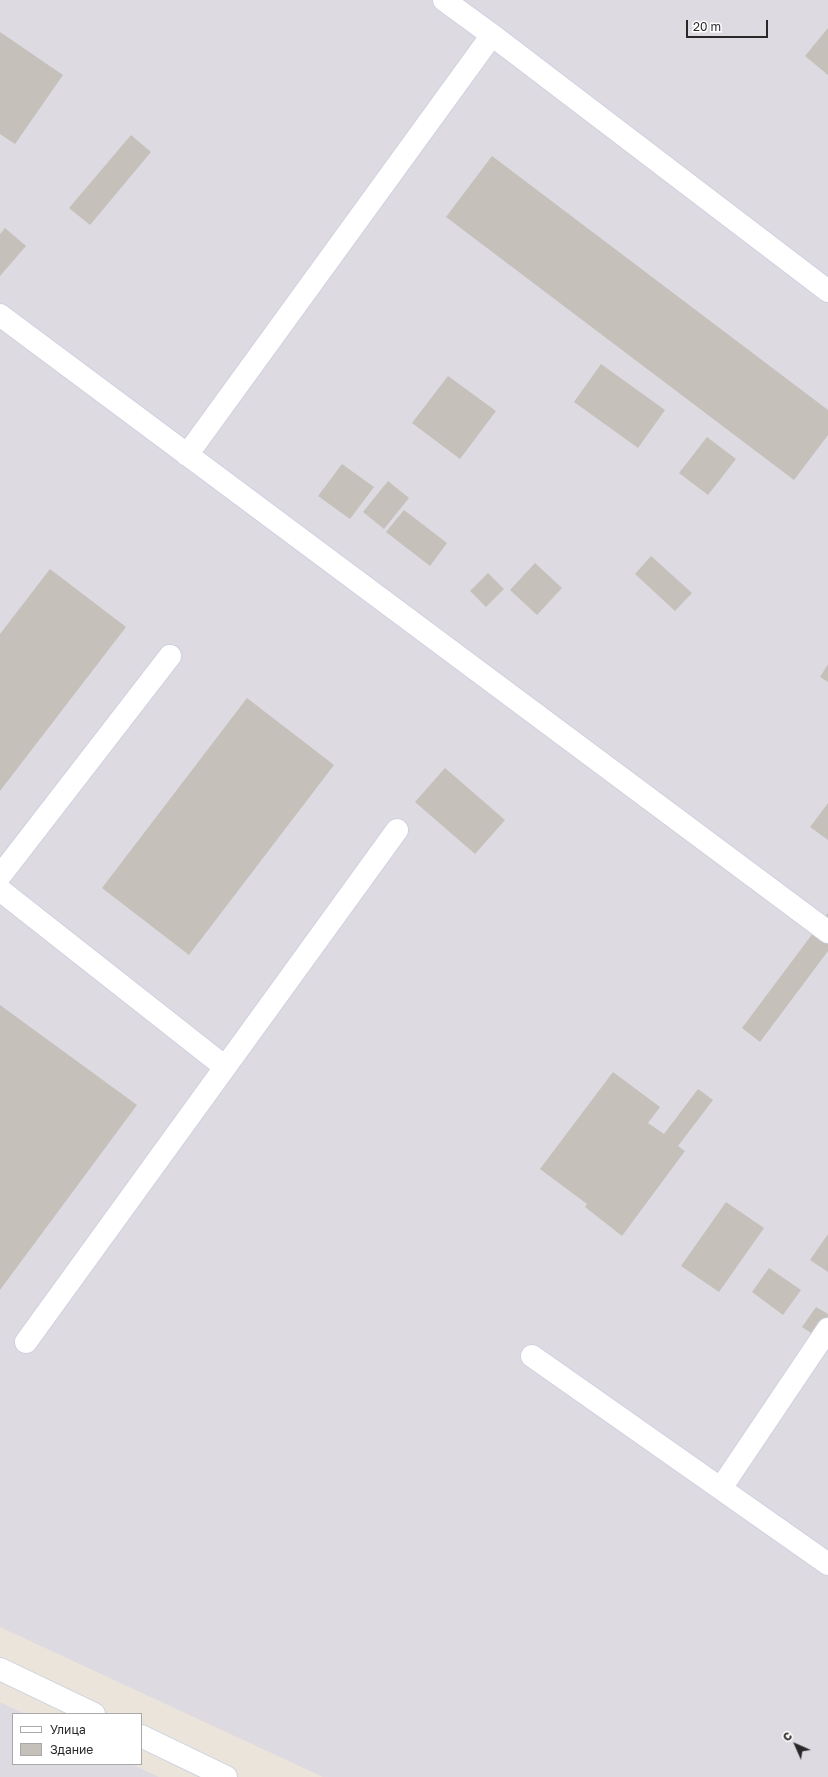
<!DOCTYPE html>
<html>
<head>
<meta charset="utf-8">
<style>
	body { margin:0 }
	#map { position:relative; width:828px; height:1777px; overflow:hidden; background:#eae4da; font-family:"Golos Text",sans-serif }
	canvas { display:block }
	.legend { position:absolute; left:12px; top:1713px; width:130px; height:52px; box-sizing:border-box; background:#fff; border:1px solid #a9a9a9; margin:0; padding:5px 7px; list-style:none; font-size:12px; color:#282828 }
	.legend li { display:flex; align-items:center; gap:8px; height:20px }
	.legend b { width:20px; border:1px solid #a9a9a9 }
	.north { position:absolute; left:776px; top:1725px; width:40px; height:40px; -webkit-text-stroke:3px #fff; paint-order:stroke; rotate:315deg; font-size:11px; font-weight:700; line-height:16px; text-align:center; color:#282828 }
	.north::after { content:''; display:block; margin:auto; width:14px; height:18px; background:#282828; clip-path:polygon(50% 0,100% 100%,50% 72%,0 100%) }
	.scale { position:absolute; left:686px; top:20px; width:82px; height:18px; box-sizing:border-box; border:2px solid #282828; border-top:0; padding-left:5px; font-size:12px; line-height:14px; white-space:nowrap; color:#282828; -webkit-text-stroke:3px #fff; paint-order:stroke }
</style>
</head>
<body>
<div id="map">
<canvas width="828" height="1777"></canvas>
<ul class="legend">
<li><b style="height:5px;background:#fff"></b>Улица</li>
<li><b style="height:11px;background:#c5c1ba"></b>Здание</li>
</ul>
<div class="north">С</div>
<div class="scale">20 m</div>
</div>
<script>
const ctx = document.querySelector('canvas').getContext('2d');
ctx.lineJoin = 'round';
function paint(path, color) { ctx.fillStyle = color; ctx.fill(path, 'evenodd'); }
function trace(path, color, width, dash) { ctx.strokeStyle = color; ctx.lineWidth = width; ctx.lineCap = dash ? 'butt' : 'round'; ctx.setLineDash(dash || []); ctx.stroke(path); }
paint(new Path2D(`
	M0,0H828V1777H323L0,1627Z
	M0,1702L25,1714H13V1764H131L159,1777H0Z`), '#dddae2');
paint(new Path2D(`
	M828,28V75L805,56Z
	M0,32L63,75L15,144L0,134Z
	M131,135L151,152L90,225L69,208Z
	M492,156L828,410V435L794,480L446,217Z
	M5,228L26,246L0,276V234Z
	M601,364L665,410L638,448L574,402Z
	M448,376L496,411L460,459L412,423Z
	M707,437L736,459L708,495L679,473Z
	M342,464L374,487L350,519L318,496Z
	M388,481L409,498L384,529L363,512Z
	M404,510L447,543L430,566L386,532Z
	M651,556L692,593L675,611L635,574Z
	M535,563L562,588L537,615L510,590Z
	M50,569L126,627L0,791V634Z
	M488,573L504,589L486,607L470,591Z
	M828,664V682L820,677Z
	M247,698L334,765L189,955L102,888Z
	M445,768L505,820L475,854L415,802Z
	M828,803V840L810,827Z
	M828,913V951L760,1042L742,1028Z
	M0,1005L137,1105L0,1290Z
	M613,1072L660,1107L648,1123L664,1134L698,1089L713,1100L678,1146L685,1151L622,1236L585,1207L587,1204L540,1169Z
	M726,1202L764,1228L719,1292L681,1266Z
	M828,1234V1272L810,1260Z
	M769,1268L801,1290L783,1315L752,1292Z
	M816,1307L828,1314V1344L802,1327Z`), '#c5c1ba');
const minor = new Path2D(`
	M444,0L492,35L828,291
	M0,315L828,932
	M187,455L492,35
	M0,876L170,656
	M0,890L225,1067
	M26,1342L397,830
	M532,1356L828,1564
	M721,1488L828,1329
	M0,1669L94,1714
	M141,1736L226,1777`);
trace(minor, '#cfd1e0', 24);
trace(minor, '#fff', 22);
</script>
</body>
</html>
